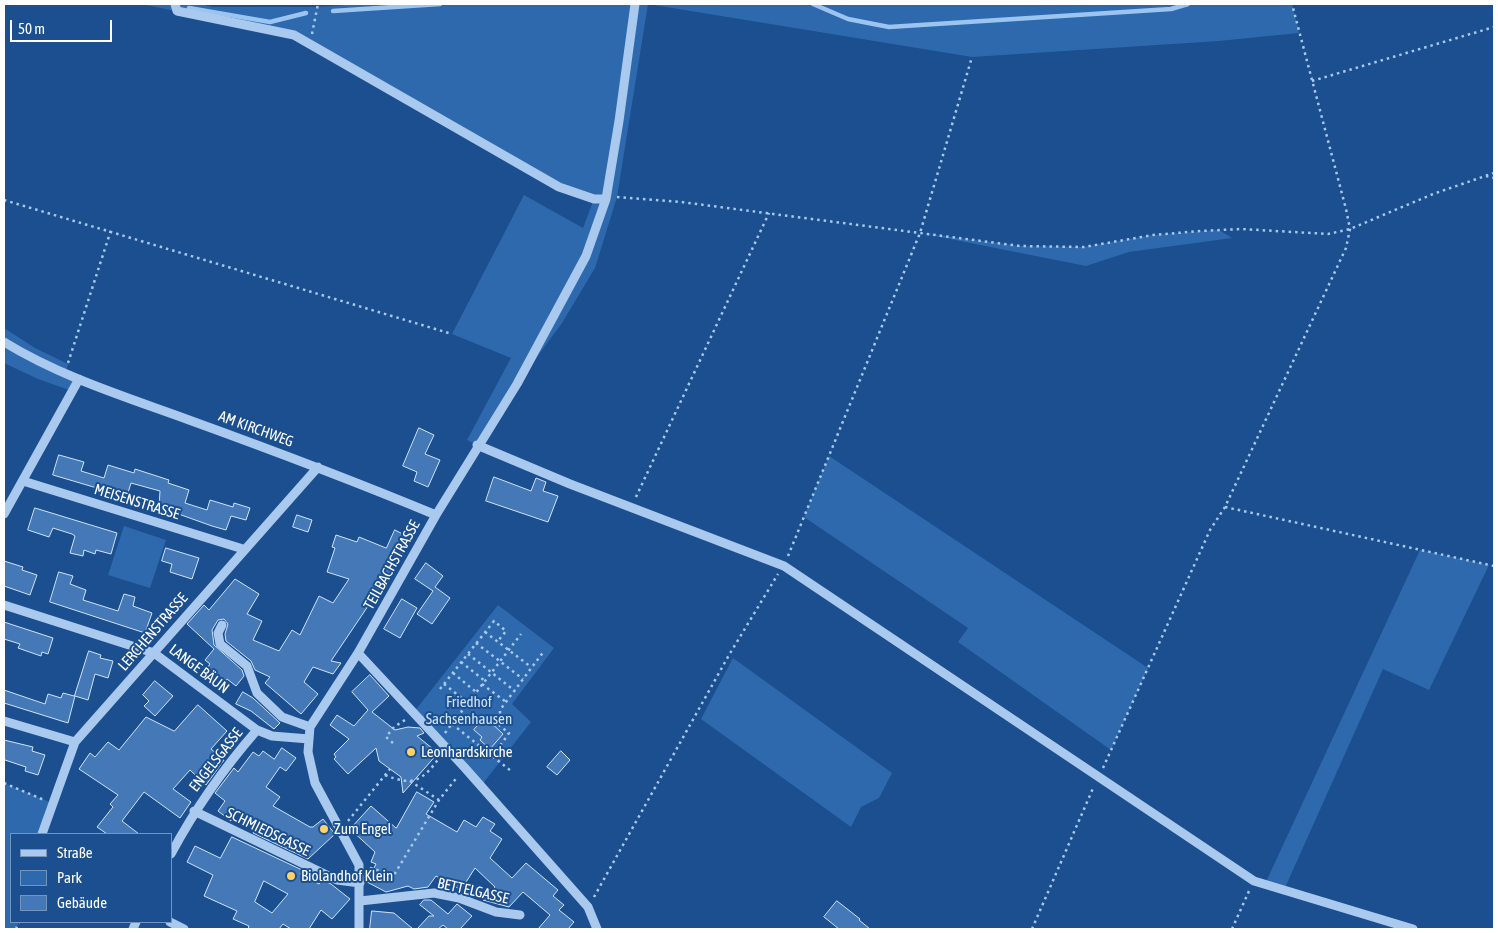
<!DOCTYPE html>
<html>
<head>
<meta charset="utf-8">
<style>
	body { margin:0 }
	#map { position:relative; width:1498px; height:933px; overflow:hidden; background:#1b4f8f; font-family:"Asap Condensed",sans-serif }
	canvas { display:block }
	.frame { position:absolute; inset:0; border:5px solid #fff; pointer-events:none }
	.legend { position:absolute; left:10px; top:833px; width:162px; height:90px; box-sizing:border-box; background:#1b4f8f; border:1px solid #7695bc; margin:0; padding:6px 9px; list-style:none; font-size:15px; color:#fff }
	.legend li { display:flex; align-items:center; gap:10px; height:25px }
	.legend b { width:25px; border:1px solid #7695bc }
	.scale { position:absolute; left:10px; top:20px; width:102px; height:22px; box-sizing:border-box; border:2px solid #fff; border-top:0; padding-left:6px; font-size:15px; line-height:18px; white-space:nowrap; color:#fff; -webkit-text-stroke:4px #1b4f8f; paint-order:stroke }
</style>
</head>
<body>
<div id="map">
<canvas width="1498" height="933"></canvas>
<div class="frame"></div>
<ul class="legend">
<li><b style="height:6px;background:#a9c9ee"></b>Straße</li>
<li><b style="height:14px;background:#2e69ad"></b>Park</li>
<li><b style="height:14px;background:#4478b7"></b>Gebäude</li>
</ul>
<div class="scale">50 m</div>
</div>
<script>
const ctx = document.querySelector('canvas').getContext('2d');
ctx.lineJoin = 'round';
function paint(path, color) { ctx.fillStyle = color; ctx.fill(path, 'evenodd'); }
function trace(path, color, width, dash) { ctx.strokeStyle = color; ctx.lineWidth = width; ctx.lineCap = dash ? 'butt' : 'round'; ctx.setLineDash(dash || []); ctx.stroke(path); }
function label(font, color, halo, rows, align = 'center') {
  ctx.font = font + ' "Asap Condensed",sans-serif'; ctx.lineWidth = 4; ctx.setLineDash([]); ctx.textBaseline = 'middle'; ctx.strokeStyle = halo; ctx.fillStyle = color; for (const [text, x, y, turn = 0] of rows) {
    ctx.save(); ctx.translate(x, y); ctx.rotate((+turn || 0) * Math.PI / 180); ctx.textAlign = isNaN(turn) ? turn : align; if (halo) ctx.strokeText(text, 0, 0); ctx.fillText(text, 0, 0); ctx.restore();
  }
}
paint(new Path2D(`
	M141,4H199L213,7H318L358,4H1292L1299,33L1219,41L972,57L648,4L617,197L595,268L562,323L517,384L477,445L467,440L511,358L452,334L524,195L583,228L594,199L579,195L294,35Z
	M1219,230L1232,238L1129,252L1086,266L920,233L1020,246L1084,247L1153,235Z
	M4,328L35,348L68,364L65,374L79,379L72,391L38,379L4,363Z
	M829,456L1148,668L1111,750L958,642L968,628L804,517Z
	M124,526L166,540L150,588L108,575Z
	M1420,550L1489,565L1429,690L1383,669L1284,890L1265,884Z
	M498,605L554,648L512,704L531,722L481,786L414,712Z
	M733,658L892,773L879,798L861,807L851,827L701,719Z
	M4,783L52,803L42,834H11V922H19L16,929H4Z`), '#2e69ad');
trace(new Path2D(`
	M813,4L848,19L889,27L1171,9L1188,4
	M189,8L270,22L306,13
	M333,11L440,4`), '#9cc4f0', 4.5);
const building = new Path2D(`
	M419,428L434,435L425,454L440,460L428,487L414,481L417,472L403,466Z
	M59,455L84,462L81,471L104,478L108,465L134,473L135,469L169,480L168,483L189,490L185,503L207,510L210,500L233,507L234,503L250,508L246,520L231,516L226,530L212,526L159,507L160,491L131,483L127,496L109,491L108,495L96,492L97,488L53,475Z
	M494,477L531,491L536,478L546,482L543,491L558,496L548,522L486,501Z
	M35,508L117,533L111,554L96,550L95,554L84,550L83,556L70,553L75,536L72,534L53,528L49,537L28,530Z
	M297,515L312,520L308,532L293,527Z
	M395,530L410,538L391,576L389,575L331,661L341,663L333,674L313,667L304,682L318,694L301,714L265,683L270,677L255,670L251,661L226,641L225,634L228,624L224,619L218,620L212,630L214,645L242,670L244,676L236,686L227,679L222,686L204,672L210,664L205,660L214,649L187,624L204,605L209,610L235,579L259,594L247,614L262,621L253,640L279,651L292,630L300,635L319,596L333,603L349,579L327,572L335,548L332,547L336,535L357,542L359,537L386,548Z
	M166,548L199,558L192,579L170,572L172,564L162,561Z
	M4,561L23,567L22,570L37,575L30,595L4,586Z
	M426,563L443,576L435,587L450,598L432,624L417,614L433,591L415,579Z
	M59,572L73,576L70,584L86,590L83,600L118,611L124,594L135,597L133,606L152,613L145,633L50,602Z
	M402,599L417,608L400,638L384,629Z
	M4,622L53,638L48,654L42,652L41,656L18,648L20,644L4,639Z
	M89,651L101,655L100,658L113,661L108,678L95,674L88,700L75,696L68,723L4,703V690L45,704L48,694L61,698L63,693L74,696Z
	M370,675L389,696L372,712L395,730L408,727L420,728L424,733L417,736L438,753L403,793L401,777L379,761L376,748L348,774L334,759L336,757L334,754L349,739L330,725L337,715L354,726L368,710L352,692Z
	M155,681L173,696L155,716L144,706L149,701L143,695Z
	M243,692L253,698L280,723L274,729L251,711L236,704Z
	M198,705L227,731L211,749L224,760L206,785L190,770L173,789L191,802L180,818L144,792L122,821L139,834H107L97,827L113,807L110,804L118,795L79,769L90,753L95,757L108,742L119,750L146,717L174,731Z
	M485,717L503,734L490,749L480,740L482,737L474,730Z
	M4,740L33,747L32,751L45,755L38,775L25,771L26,767L5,760Z
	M282,748L296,758L286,771L280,767L266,787L280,797L273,806L310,827H313L323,819L335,834L308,859L253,833L258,825L238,811L231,821L218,811L225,801L215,793L234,768L238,772L253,752L259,756L263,751L274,759Z
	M561,751L570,760L557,775L547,767Z
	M417,792L434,802L426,814L457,832L464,820L476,827L483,817L495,824L490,831L502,839L490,858L512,878L526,863L558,890L553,896L564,905L559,910L574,922L568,929H538L550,915L523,892L509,907L483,900L495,887L475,868L461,890L436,876L428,887L414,889L408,886L386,892L367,882L376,864L371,862L375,852L350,829L371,806L396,828Z
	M232,837L302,870L300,874L319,884L323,880L331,884L350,899L332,919L321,910L309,929H291L283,924L279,929H248L249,926L233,919L237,911L204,896L213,875L187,862L195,846L220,858ZM264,881L288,894L272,913L255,902Z
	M424,900H431L448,914L457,904L472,916L460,929H448L443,925L438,929H417L429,916H434L420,905Z
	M837,901L860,919L859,920L870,929H839L824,917Z
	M372,911L394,913L413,929H370Z`);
paint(building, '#4478b7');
trace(building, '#cfe3fa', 1);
trace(new Path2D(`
	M312,34L318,4
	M1312,81L1494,27
	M1486,176L1494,178
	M617,197L681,202L1020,246L1084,247L1153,235L1200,231L1241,229L1328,234L1350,229L1433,194L1494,173
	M4,200L452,334
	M68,363L111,230
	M636,497L769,213
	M1225,507L1494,566
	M788,556L920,233L972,57
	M485,632L531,667
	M476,643L523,679
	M468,654L515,691
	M461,662L485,681
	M453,673L476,692
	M444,684L468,703
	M482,684L506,702
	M440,689L494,621L506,631L498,641
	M452,724L511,771
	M445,733L521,634
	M393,743L386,737L394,727L405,720
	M493,756L509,733L500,726V710L544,651
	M1103,768L1210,530L1225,507L1346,248L1350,229L1346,209L1292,4
	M385,775C414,787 423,780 440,757
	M410,781L439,800
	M4,783L44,800
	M348,821L390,769
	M370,868L394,875L439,800L458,776
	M594,897L729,655L778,574
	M16,929L19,922
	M1032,929L1094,786
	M1232,929L1249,891`), '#a9c9ee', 2.5, [2.5, 4]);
trace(new Path2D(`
	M175,4L177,11L294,35L559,187L594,199H606
	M4,342C61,377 126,397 189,420C272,450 354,481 436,515
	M477,445L570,484L784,566L1254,881L1413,929
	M23,481L243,549
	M4,514L79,379
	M4,605L154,653L257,730
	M222,625L218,633L220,644L247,666L257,693L282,717L310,727
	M358,653L465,768L588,907L597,929
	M4,721L75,742
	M194,811L337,880L360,883
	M42,834L75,742L318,467
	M171,854C196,807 223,769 257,730L272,736L309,739
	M360,901L434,893L459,898L496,912L520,915
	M170,922L184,929
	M133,929L136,922
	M359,929V865L315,783L308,752L310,727L358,653L436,515L517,384L586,256L606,199L619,121L635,4`), '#a9c9ee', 9);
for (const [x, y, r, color] of [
	[411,752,5,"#ffd166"],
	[324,829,5,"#ffd166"],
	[291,876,5,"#ffd166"]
]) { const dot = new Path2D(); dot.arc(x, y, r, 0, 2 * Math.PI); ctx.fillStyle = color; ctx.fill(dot); trace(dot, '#1b4f8f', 2); }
label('15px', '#fff', '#1b4f8f', [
	["AM KIRCHWEG",256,429,20],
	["MEISENSTRASSE",137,502,17],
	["TEILBACHSTRASSE",392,565,-61],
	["LERCHENSTRASSE",153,632,-49],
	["LANGE BÄUN",199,669,37],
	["ENGELSGASSE",216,760,-52],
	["SCHMIEDSGASSE",268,832,26],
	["BETTELGASSE",473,891,13]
]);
label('15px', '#cfe3fa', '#1b4f8f', [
	["Friedhof",469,702],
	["Sachsenhausen",469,719]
]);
label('15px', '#fff', '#1b4f8f', [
	["Leonhardskirche",421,752],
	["Zum Engel",334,829],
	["Biolandhof Klein",301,876]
], 'left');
</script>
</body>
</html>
